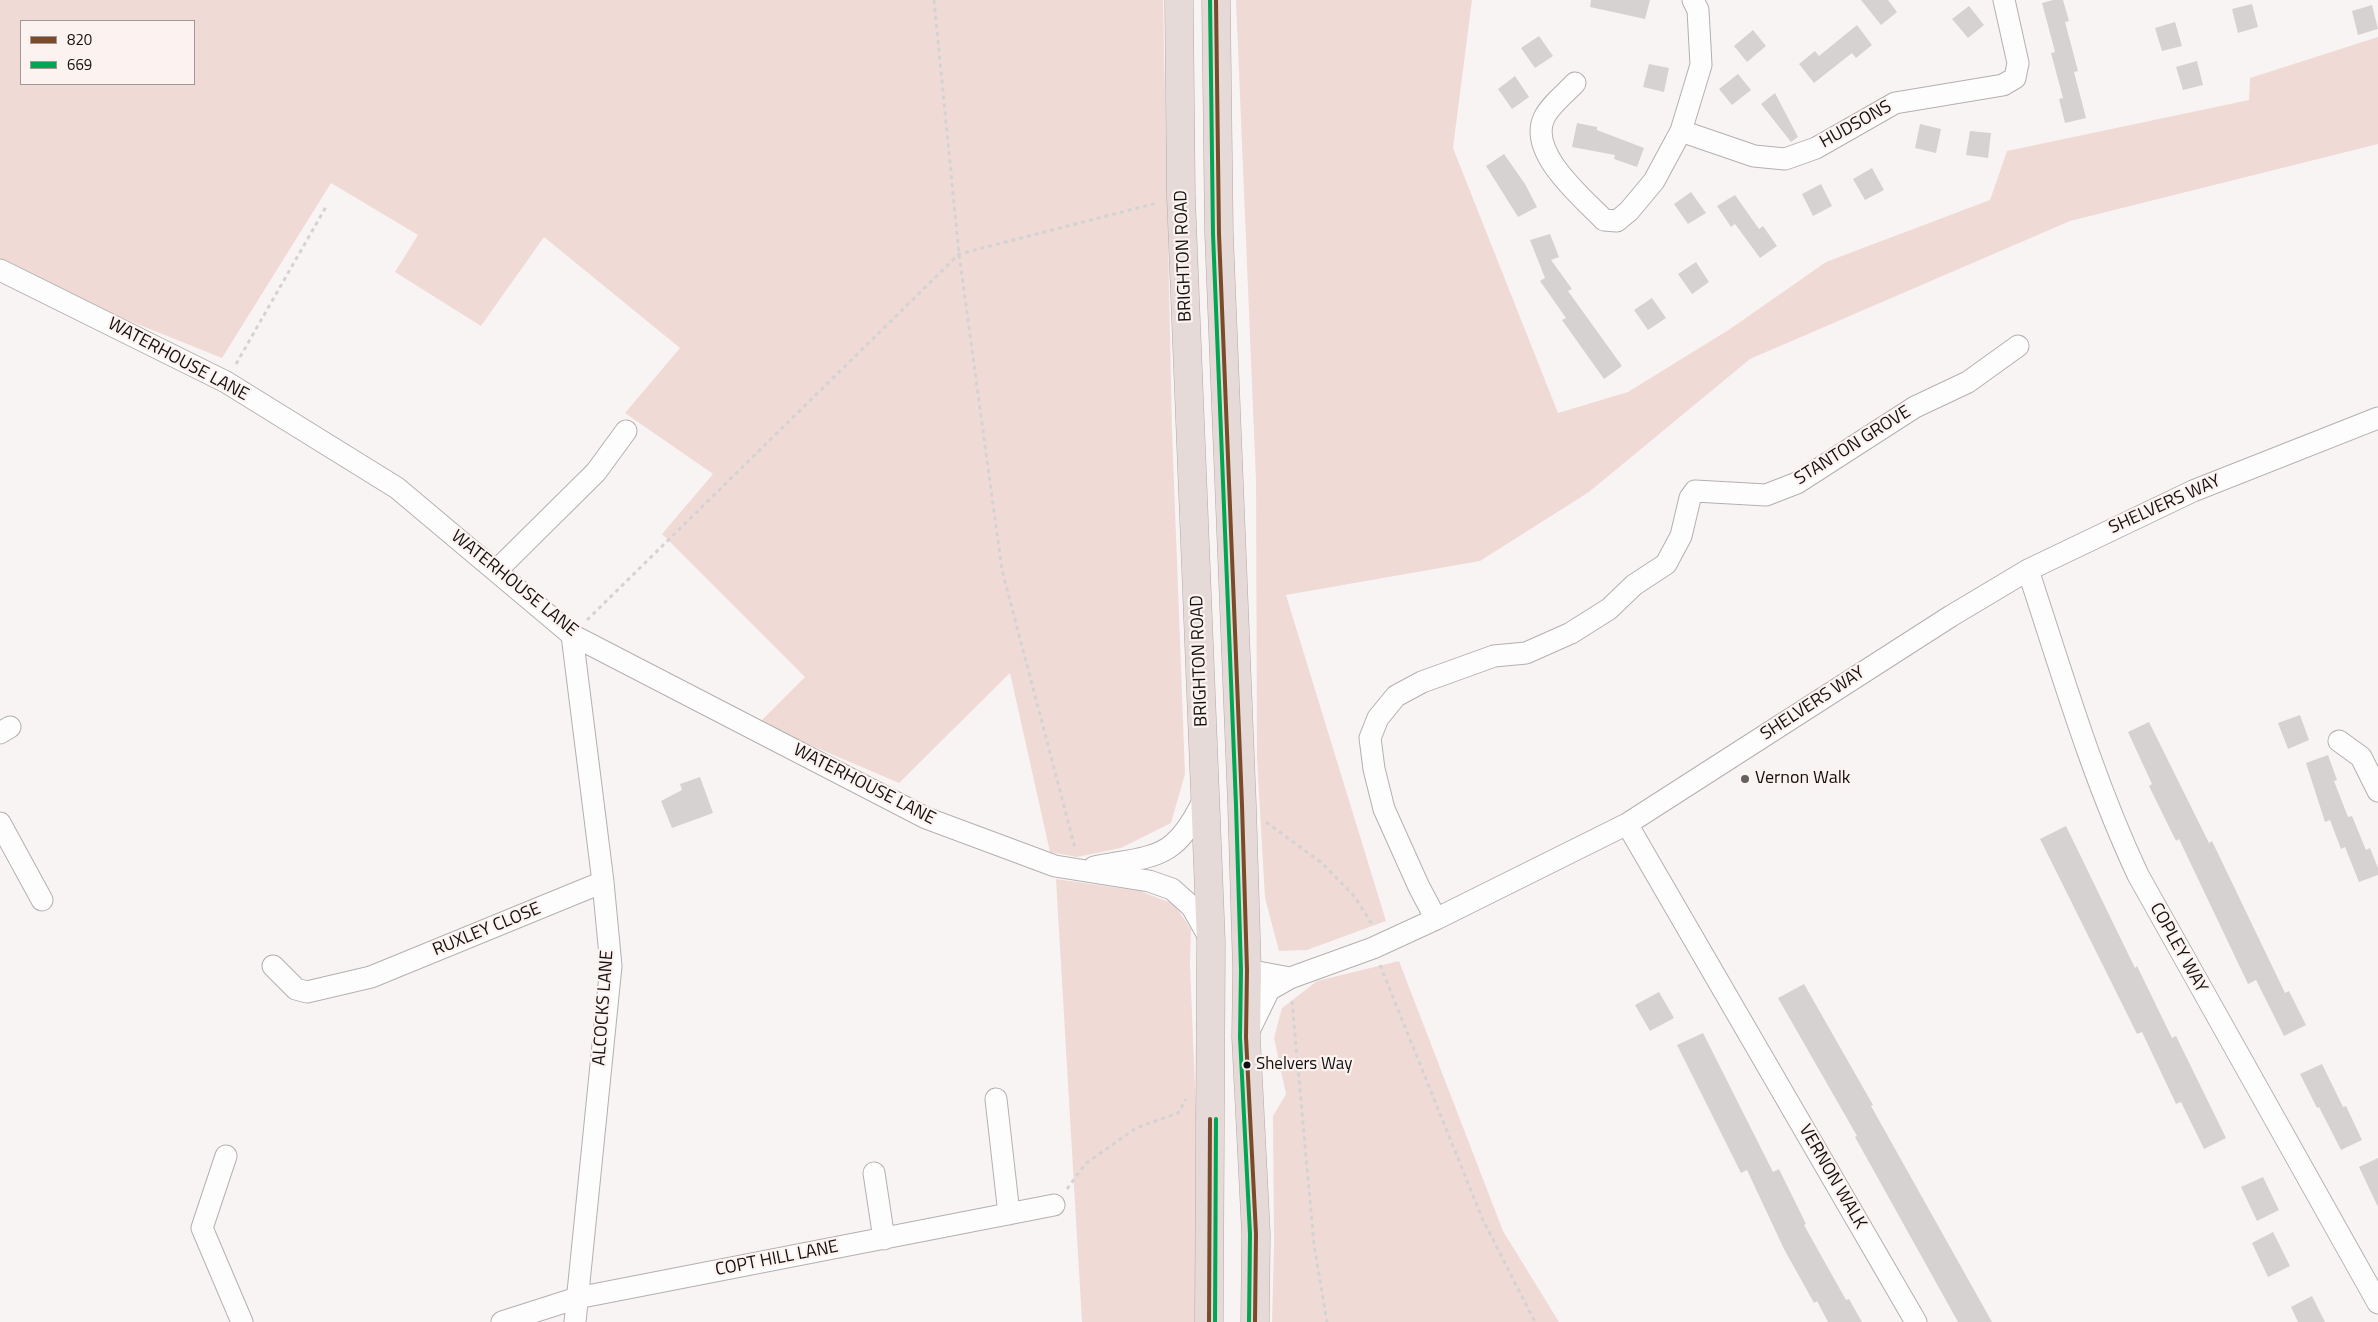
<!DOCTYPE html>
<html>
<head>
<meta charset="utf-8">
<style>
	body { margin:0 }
	#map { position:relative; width:2378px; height:1322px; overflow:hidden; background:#f9f4f4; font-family:"Titillium Web",sans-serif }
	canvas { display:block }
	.legend { position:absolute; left:20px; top:20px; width:175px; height:65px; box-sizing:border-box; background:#fcf3f1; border:1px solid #9f9897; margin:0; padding:6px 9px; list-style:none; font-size:15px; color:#131010 }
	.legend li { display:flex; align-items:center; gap:10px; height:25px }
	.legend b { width:25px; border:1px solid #9f9897 }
</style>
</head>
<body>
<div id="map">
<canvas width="2378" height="1322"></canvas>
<ul class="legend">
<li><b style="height:6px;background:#7a4b2a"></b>820</li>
<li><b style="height:6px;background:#00a651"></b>669</li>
</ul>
</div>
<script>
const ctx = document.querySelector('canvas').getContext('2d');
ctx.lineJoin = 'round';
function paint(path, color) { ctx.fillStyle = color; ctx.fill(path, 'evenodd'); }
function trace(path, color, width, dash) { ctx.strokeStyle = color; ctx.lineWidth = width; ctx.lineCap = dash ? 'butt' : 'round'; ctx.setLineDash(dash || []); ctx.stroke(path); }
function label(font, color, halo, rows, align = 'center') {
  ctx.font = font + ' "Titillium Web",sans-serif'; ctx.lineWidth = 4.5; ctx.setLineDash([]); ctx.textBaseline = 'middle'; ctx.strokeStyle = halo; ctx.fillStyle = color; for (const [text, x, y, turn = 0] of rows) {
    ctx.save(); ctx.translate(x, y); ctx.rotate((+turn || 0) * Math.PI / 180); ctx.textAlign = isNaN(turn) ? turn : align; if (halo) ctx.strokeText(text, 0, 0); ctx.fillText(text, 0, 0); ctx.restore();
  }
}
paint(new Path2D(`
	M0,0H1163L1172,429L1185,774L1171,823L1121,848L1077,857L1050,852L1010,673L899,783L759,723L805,677L662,534L713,474L625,413L680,348L544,237L481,326L395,272L418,235L331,183L222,358L0,269ZM21,21H194V84H21Z
	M1236,0H1472L1453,148L1558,413L1628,392L1730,329L1826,262L1990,200L2007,151L2249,100L2250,78L2378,37V144L2070,221L1750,359L1589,492L1480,561L1286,595L1386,921L1307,950L1279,951L1265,898L1257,759L1256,481Z
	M1056,879L1140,891L1174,904L1191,929L1190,964L1196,1112L1195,1322H1082Z
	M1399,961L1503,1231L1559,1322H1272L1274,1244L1273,1116L1286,1094L1274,1038L1282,1008L1317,981Z`), '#f0dad6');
paint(new Path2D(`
	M1591,0H1650L1645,19L1590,7Z
	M1861,0H1888L1897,12L1881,25Z
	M2053,0H2063L2069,21L2065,22L2078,71L2074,72L2086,118L2065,123L2059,99L2063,98L2051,53L2055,52L2042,3Z
	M2252,4L2258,27L2238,33L2232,9Z
	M2372,5L2378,29L2358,35L2352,11Z
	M1969,6L1984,25L1968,38L1952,19Z
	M2175,22L2182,46L2162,51L2155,28Z
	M1857,25L1872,45L1856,58L1852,53L1814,83L1799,64L1815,51L1819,56Z
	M1753,30L1766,46L1747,62L1734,46Z
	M1539,36L1553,56L1535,68L1521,48Z
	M2197,61L2203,85L2183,90L2176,67Z
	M1649,64L1669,68L1664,92L1643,87Z
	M1738,74L1751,90L1732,105L1719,89Z
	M1515,76L1529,97L1512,109L1498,89Z
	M1775,93L1798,137L1791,142L1761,104Z
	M1577,123L1597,127V130L1644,148L1637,167L1614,159L1615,155L1572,147Z
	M1920,124L1941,129L1936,153L1915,148Z
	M1970,131L1991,133L1988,158L1966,155Z
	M1504,154L1525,184L1537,207L1518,217L1486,166Z
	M1872,168L1884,190L1865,200L1853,179Z
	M1821,184L1832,206L1813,216L1802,194Z
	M1691,192L1706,213L1688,224L1674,204Z
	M1735,195L1759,229L1763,226L1777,246L1760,258L1735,224L1731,227L1717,206Z
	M1550,234L1559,257L1551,260L1572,289L1568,291L1622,366L1604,379L1562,320L1566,318L1540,281L1545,278L1530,240Z
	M1696,262L1709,282L1692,294L1678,274Z
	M1652,298L1666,318L1648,330L1634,310Z
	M2300,715L2309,740L2288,749L2278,723Z
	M2149,722L2209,843L2212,841L2285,993L2289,991L2306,1025L2284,1036L2256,980L2248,984L2179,839L2176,841L2149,786L2152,784L2128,732Z
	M2328,755L2337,780L2334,781L2348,817L2352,816L2366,850L2370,848L2378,868V875L2359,882L2345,847L2341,849L2330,820L2325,822L2306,763Z
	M700,777L713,813L672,828L661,801L682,790L680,784Z
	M2066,826L2135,968L2137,966L2172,1038L2176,1036L2226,1138L2204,1149L2181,1102L2176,1104L2142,1032L2137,1034L2040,839Z
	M1804,984L1873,1105L1871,1106L1992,1322H1958L1855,1137L1857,1136L1778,998Z
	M1659,992L1674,1018L1650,1031L1635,1005Z
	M1703,1033L1773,1172L1779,1169L1806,1224L1804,1225L1846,1300L1849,1299L1862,1322H1828L1817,1301L1814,1303L1784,1249L1747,1170L1741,1173L1677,1045Z
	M2322,1064L2343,1107L2346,1106L2362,1140L2341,1150L2319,1107L2317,1108L2300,1074Z
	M2378,1158V1207L2359,1167Z
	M2263,1177L2279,1210L2257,1221L2241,1187Z
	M2273,1232L2290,1266L2268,1277L2252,1243Z
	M2312,1296L2325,1322H2298L2291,1307Z`), '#d6d2d2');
const minor = new Path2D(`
	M1575,83C1566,93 1550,105 1544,118C1528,153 1582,197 1604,220L1617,221L1629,211L1654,181L1681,131L1701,65L1698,10L1693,0
	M1681,131L1754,156L1785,159L1816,148L1895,103L2003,85L2015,78L2018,63L2004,0
	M0,270L226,382L397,488L572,635L926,818L1055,866L1149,881L1172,889L1192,907L1209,937
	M497,570L596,472L626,431
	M2028,570C2062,673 2092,777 2138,875L2378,1303
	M572,635L603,882L611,966L575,1322
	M0,733L10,727
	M2339,741L2361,757L2378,791
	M0,823L42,900
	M1627,824L1916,1322
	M1094,867C1157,855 1175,861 1205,797
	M1436,919L1419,887L1384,809L1374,769L1370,738L1378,718L1396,696L1422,682L1494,656L1526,653L1571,633L1609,609L1634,585L1666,564L1681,536L1690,498L1695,491L1766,495L1797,483L1915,407L1968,382L2018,346
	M273,966L296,989L307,992L371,977L603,882
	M1247,970L1290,978L1373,948L1436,919L1627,824L1951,616L2028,570L2193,491L2378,418
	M1248,1033L1269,990L1290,978
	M996,1099L1009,1214
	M226,1156L202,1228L242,1322
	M874,1173L884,1239
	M502,1322L577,1298L1054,1205`);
const highway = new Path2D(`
	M1179,0L1181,197L1211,942L1209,1322
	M1216,0L1219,234L1242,805L1247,970L1246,1037L1256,1234L1255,1322`);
trace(minor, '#b4b0af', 23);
trace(highway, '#b4a7a5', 29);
trace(new Path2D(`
	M934,0L959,254L1002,570L1075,848
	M236,364L327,205
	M587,620L959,254L1157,203
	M1266,822L1322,863L1355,897L1373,926
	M1380,965L1482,1218L1535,1322
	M1292,1001L1314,1245L1327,1322
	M1067,1189L1085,1164L1136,1128L1178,1113L1186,1099`), '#d4d3d3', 3, [4, 4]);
trace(minor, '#fefdfd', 21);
trace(highway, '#e5dad8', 28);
trace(new Path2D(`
	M1216,0L1219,234L1242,805L1247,970L1246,1037L1256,1234L1255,1322
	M1209,1322L1210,1119`), '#7a4b2a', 4);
trace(new Path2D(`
	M1210,0L1213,234L1236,805L1241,970L1240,1037L1250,1234L1249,1322
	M1215,1322L1216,1119`), '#00a651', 4);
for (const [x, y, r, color] of [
	[1745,779,5,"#646060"],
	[1247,1065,4.5,"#131010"]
]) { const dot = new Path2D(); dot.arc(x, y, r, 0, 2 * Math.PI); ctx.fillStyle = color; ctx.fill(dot); trace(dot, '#fcf3f1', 2); }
label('17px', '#131010', '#fcf3f1', [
	["Shelvers Way",1256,1065]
], 'left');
label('18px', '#131010', '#fcf3f1', [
	["HUDSONS",1856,125,-29],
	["BRIGHTON ROAD",1184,256,-92],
	["WATERHOUSE LANE",178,360,28],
	["STANTON GROVE",1853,446,-32],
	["SHELVERS WAY",2165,505,-24],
	["WATERHOUSE LANE",514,584,39],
	["BRIGHTON ROAD",1200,661,-92],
	["SHELVERS WAY",1813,704,-33],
	["WATERHOUSE LANE",864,785,27],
	["RUXLEY CLOSE",487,930,-22],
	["COPLEY WAY",2178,948,61],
	["ALCOCKS LANE",604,1008,-86],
	["VERNON WALK",1832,1177,60],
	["COPT HILL LANE",777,1259,-11]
]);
label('18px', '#131010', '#fcf3f1', [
	["Vernon Walk",1755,779]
], 'left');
</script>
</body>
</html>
